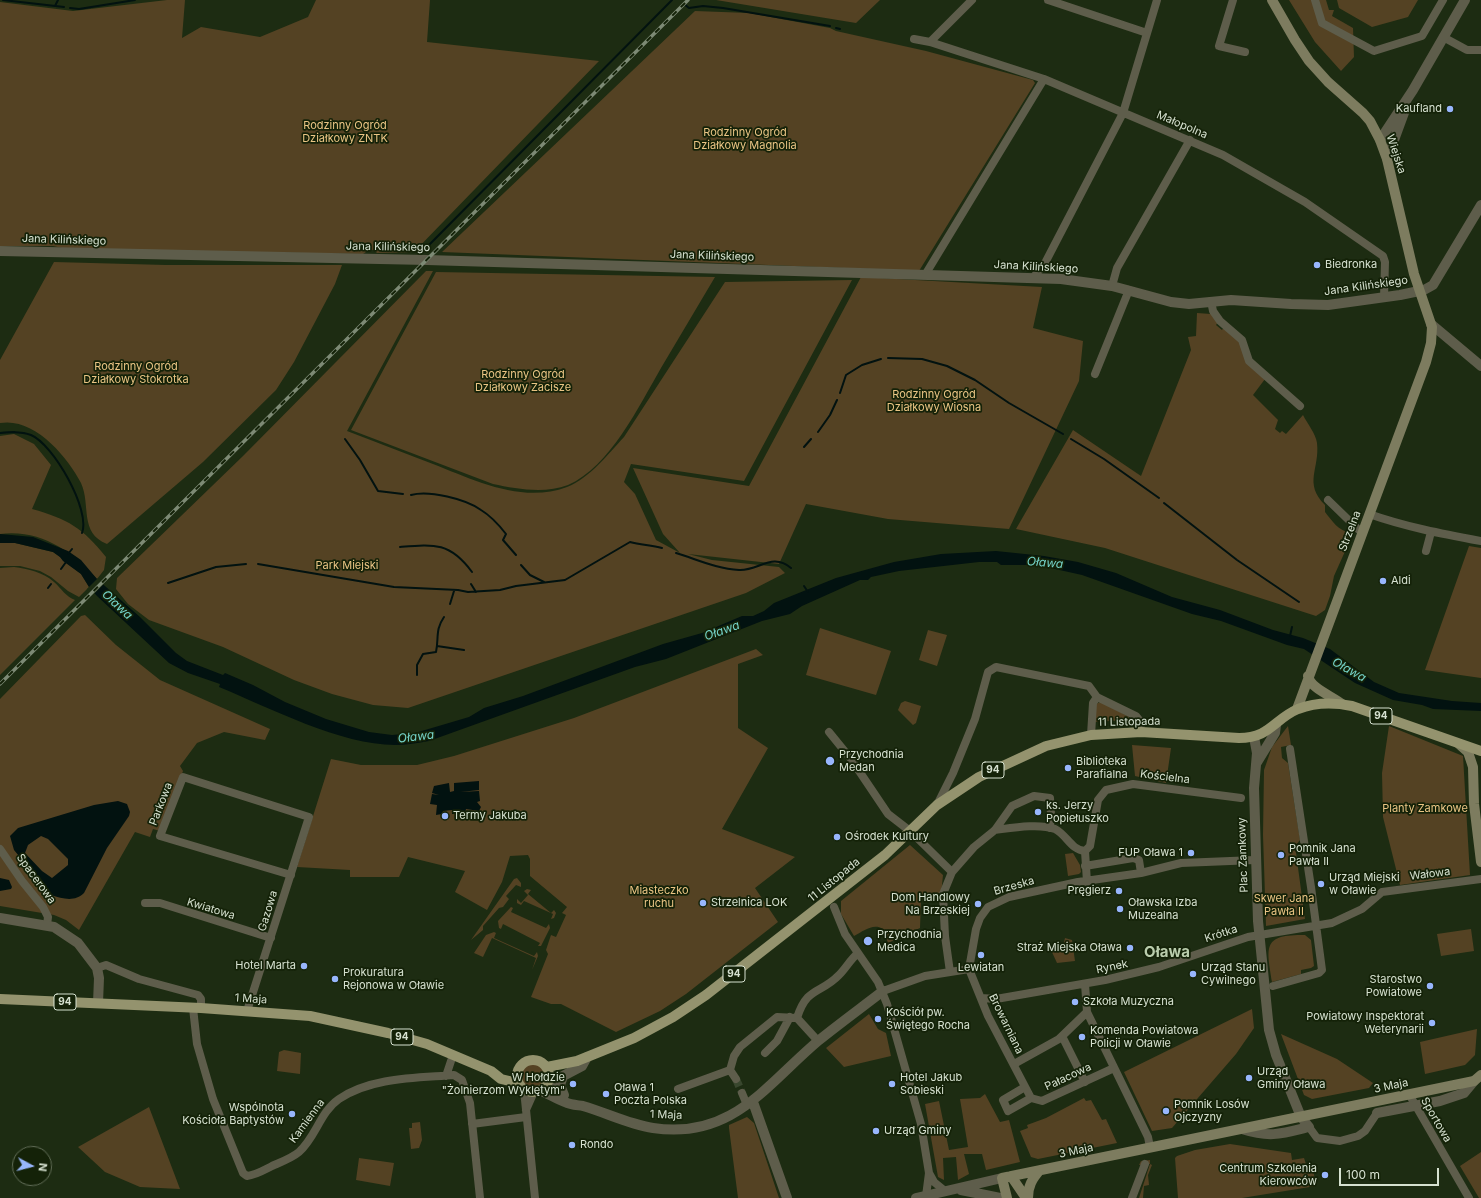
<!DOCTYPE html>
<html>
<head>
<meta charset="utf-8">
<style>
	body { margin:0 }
	#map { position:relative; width:1481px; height:1198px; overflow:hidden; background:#1d2c12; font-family:Inter,sans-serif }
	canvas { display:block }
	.north { position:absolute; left:12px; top:1146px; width:40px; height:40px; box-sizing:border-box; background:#142208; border:1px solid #626e58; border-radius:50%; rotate:97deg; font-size:11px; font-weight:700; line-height:16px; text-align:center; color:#d6e1d0 }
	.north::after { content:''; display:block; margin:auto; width:14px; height:18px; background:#98b6fd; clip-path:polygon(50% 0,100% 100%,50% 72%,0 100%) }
	.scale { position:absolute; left:1339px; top:1168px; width:100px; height:18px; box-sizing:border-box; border:2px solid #d6e1d0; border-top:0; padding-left:5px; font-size:12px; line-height:14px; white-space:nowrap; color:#d6e1d0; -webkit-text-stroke:3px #142208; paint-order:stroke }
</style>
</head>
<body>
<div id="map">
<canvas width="1481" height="1198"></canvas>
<div class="north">N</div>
<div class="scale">100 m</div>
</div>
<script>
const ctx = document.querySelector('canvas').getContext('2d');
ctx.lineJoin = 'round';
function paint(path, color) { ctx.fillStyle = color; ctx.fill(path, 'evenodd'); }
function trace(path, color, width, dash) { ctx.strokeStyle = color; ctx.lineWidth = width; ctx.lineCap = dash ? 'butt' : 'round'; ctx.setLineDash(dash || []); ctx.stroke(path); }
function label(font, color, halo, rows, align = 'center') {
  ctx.font = font + ' Inter,sans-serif'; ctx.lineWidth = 3.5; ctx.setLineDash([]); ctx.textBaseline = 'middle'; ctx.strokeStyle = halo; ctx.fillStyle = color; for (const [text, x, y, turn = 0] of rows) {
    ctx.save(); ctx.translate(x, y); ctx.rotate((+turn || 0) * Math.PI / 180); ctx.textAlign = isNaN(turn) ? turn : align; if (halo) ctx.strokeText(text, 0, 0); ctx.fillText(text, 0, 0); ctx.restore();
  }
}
paint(new Path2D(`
	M167,0H185L182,38L201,27L260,37L308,17L316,0H430L427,42L599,61L414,252L377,253L374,250H369L363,254L67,249L53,246H0V2L73,11Z
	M716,0H880L856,23Z
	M1289,0H1326L1329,10H1334L1332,16L1353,28L1354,57L1341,71L1315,42Z
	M1337,0H1418L1408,17L1372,27L1339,8Z
	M695,11L749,13L830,28L836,31L926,51L1033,80L1035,83L919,271L442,252Z
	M54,262L166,265H342L335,284L294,362L276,390L203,462L107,544C79,533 91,505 81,483C67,456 34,417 0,423V360Z
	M426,271H433L347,431C376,442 404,453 433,464C474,480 522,504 567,487C590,478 608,454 624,437L725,282L852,280L744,481L631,464L624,482L635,494L656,540L680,553L663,534L633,468L749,486L861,277L1042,287L1033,328L1083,341L1079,381L1009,529L888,519L806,504L779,564L688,554L712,560L779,567L785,573L746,593L408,708L373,705L332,694L294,680L223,647L149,620L128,604L116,589L117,578L243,456Z
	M436,272L715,277C697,307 679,338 661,368C639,406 610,467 568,485C545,494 516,489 493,484L351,430Z
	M1197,313L1211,314L1218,322L1216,325L1222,330L1224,327L1237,337L1265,379L1253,395L1278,420L1275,429L1280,433L1282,431L1286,434L1303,415C1307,423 1316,434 1317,443C1320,469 1303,483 1325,505V512C1333,522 1338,530 1350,533L1351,538L1334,576L1330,596L1325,610L1316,616L1105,548L1016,529L1073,430L1141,476L1191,350L1188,337L1196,336Z
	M14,434L34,444L51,465L32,509C68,519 83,528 106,557L104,570L97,579C71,551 41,529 0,534V436Z
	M0,543H15L53,552L60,557L64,561L81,574L89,587L79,597L68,591L51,577L40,571L20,566H0Z
	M1469,546L1481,548V678L1425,670Z
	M14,567C28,569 43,572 54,582C61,588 66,597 75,600L0,675V568Z
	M85,615L116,645L160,680L270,729L265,740L224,732L197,743L180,766L183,771L160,831L153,829L150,837L135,832L79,930L66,920L54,915L0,906V699L81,616Z
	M820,628L891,651L876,695L806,675Z
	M928,630L947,635L937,666L919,660Z
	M756,649L763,655L738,664V728L768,748L722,829L795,857L755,888L778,922L686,994L660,1011L616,1032L561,1004H551L531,997L548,954L546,950L551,935L556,937L566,915L562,913L567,907L530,876V859L528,855L510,856L502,882L487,910L455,892L465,871L408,857L399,877H350V870L297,867L331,759L361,765H417L454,756L574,718Z
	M905,701L921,706L916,723L913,725L898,710L901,703Z
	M1100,702L1104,703L1129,717L1127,720L1093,722L1095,705Z
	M1288,726L1291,745L1281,747L1282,758L1288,763L1300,840L1296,845V853L1305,919L1266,926L1263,835L1264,770L1272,747Z
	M1389,726L1463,756L1470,875L1400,885L1383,817L1382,773Z
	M1132,745L1171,748L1166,783L1135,776Z
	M910,845L943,875L941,895L925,896L921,900L920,928L888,943L883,929C873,923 864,931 854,936L841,914V901Z
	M1073,853L1080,865L1081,872L1079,874L1068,876L1065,854Z
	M517,878L521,883V887L516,885L506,896L509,899L503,907L499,908L483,926V930L471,940L514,879Z
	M527,889L531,890L528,894L551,913L554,910L556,913L554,918L551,919L553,914L524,901L521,905L517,903V899L521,903L528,895L524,891Z
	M511,907L513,908L511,912L546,928L549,924L550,928L541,946H538L540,943L503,924L501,929L499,928L498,921Z
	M1471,929L1474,951L1441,956L1437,934Z
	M494,932L496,933L494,938L534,956L537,952L538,956L532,970L536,958L492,938L483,957L474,953L486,935Z
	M1305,935L1311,940L1314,966L1311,968L1301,970V974L1272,982C1267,948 1261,934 1305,935Z
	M1065,938L1072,940L1075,961L1057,963L1051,950L1063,946Z
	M1252,1009L1254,1028L1236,1054L1172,1128L1152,1131L1124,1072Z
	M869,1014L878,1029L886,1033L891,1056L844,1067L826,1048Z
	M1477,1029L1475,1055L1465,1065L1425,1074L1420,1042Z
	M1281,1034L1337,1059L1373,1083L1369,1088L1312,1099L1304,1095Z
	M284,1050L301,1053L300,1074L277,1071L279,1052Z
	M521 1076a12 12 0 1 1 24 0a12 12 0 1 1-24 0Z
	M985,1094L1000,1122L1009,1120L1020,1162L986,1170L982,1154H964L969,1174L958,1180L956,1157L943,1158L944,1180L938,1177L925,1104L939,1101L949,1150L968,1147L960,1099L980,1098Z
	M1084,1098L1086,1101L1091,1100L1102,1120L1106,1119L1117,1143L1038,1159L1031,1157L1020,1131L1028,1128L1027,1125L1046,1118Z
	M149,1107L180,1189L140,1187L105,1172L78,1147Z
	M747,1117L754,1123L779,1198H738L729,1128V1125Z
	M420,1122L422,1140L419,1148L411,1149L409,1128H412V1123Z
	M1230,1144L1291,1153L1292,1160L1304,1158L1306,1164L1313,1169L1316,1186L1242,1198H1178L1175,1158L1177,1156L1195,1150Z
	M1481,1152V1198H1479L1460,1166Z
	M359,1158L394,1163L390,1186L356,1180Z
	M1150,1160V1164L1152,1165L1148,1175L1149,1185L1144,1186L1143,1198H1139L1150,1164L1139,1165L1141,1161Z`), '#544223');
paint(new Path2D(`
	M0,534L33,537L68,551L81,560L97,579L140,617L176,653L187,661L223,675L225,673L253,685L285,702L326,719L369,732L392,735L415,733L469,717L484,708L523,696L663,644L702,633L742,616H753L764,611L774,603L836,578L894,562L941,554L996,551L1044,556L1078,562L1116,573L1172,597L1220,610L1273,630L1303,638L1330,649L1374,682L1399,693L1452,701L1481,703V711L1433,709L1422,705L1393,700L1355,683L1304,649L1287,645L1221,621L1192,614L1082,575L1037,565H1001L997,562H979L899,571L871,577L868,580H860L802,606L790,614L762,621L666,659L635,667L429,741C418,743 406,745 395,745C341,745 270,708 219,687L220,684L188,673L169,663L97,596L89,587L81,574L63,561L60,557L53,552L15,543H0Z
	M479,781V790L460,792L479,791L480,801L477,802L481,807L479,811L466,809L465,813L452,814V810L443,811L442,814L436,815L437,805L430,804L432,794L439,795L432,793L434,786L449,783L450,792L454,791V783Z
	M118,801L127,804L130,812L129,816L107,848L84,893C75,902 63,899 51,895L14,850L10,836L18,828L94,805ZM41,836L48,839L68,859V865L52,878L42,871L25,853L28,845Z
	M0,878L9,880L12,887L11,889L0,891Z`), '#021210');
paint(new Path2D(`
	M98,578L105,583L93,595L87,589Z`), '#1d2c12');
trace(new Path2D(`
	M3,0L64,7
	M684,4L689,8L703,6L723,8L830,26
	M55,6L58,0
	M70,8L79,9L135,0
	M836,28L840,29
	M427,247L672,0
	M888,358L922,359L947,366L975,380L1009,403L1063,434
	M840,393L846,375L862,365L881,359
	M818,432L830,415L837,400
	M0,433C10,432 21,431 31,435C53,444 91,510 82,533
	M345,439L360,460L378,491L403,494
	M1071,439L1104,459L1159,498
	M804,447L811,439
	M411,495C429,490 466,499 481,510C491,516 499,525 506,534L503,540L516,555
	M1164,503L1237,560L1299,602
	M400,547C434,544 450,542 472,572
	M676,553C696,559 717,569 739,570C759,571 772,552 791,568
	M68,554L72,549
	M258,564L394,587L458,590L468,592L500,590L516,586L565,580L630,542C641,545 651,545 662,548
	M521,565L530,575L544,582
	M61,569L66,562
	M168,583L216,567L246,564
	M471,584L476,592
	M804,586L808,592
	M48,588L51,584
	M450,604L454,591
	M1290,636L1292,627
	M437,646L464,650
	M417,675V665L423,654L436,652C439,638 435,630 444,617`), '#021210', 2);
trace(new Path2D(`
	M736,1079L742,1093`), '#39472e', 8, [8, 4]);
trace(new Path2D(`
	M1048,0L1147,33
	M1233,0L1219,46L1245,52
	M1315,0L1322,23L1374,51L1422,36L1443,0
	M1443,37L1467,50H1481
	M914,39L930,42L1044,79L1223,155L1305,202L1383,256L1385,262L1384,298
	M930,42L972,0
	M925,275L1044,79
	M1033,278L1045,263L1123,113L1157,0
	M1112,286L1117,268L1190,140
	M1211,301L1213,311L1220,321L1242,340L1249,361L1300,406
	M1095,374L1129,290
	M1328,500L1362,533
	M1369,514C1406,527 1443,534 1481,541
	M1426,551L1431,532
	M829,732L851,759L888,814L910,831L952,872
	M1091,735L1093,703L1097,697
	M937,805L953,773L975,719L988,672L996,667L1089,686L1097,697L1136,716L1140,721L1141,732
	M995,830C1011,828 1039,823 1055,829C1067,835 1071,850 1085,851
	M0,849L22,881L43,907L48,917L47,925
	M1085,851L1090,846L1098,800L1106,790L1133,784L1241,798
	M1085,851L1087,882
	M1085,866L1133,858L1139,860L1141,873
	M145,903H160L271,938
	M834,907L845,934L878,982L887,1004L921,1124L929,1173L926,1196
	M97,968L106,965L139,979L198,995L201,999V1008
	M950,972L945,936L943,894L952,872L974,847L995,830L1012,806L1034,796L1050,798L1051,814L1050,828
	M1085,984L1087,1012L1148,1137L1150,1147
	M1273,986L1319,973L1322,970L1311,887L1290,749
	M883,991L925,976L969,969
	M981,998L996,999L1105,980L1159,967L1248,937L1332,923L1362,909L1382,892L1481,879
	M193,1008L197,1044L213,1099L243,1173L247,1176C256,1175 264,1170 272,1166C281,1162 292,1158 299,1152C316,1137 320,1112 339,1099C371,1077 417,1078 454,1075L462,1080L470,1103L480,1198
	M247,1011L309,817L183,777L160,836L291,875
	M797,1018C807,986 821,994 839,975C846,968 850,960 858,953
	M797,1018L818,1041
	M1062,1036L1085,1082
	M765,1053L777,1041L790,1017
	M1014,1064L1059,1039L1087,1012
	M730,1070L736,1079
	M446,1076L453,1055
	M1025,1087L1003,1100L1008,1111L1031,1098L988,1016L969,969L976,929L980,918L988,907L1009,897L1078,882L1141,873L1181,863L1255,860
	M678,1089L730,1070L734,1056L740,1047L777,1017L797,1018
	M524,1090L535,1198
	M742,1093L747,1105
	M1409,1094L1469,1198
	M1031,1098L1042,1101L1114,1068
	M526,1110L534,1092
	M472,1124L526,1117
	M1309,1127L1317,1138L1340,1141L1358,1136L1365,1131L1377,1113
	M929,1173L934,1182L945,1191
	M1132,1198L1145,1164`), '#5e5d4b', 8);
trace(new Path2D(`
	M1380,140L1413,90L1465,0
	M1387,159L1405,110
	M0,251L427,260L1061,279L1112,286L1171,302L1189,304L1231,300L1291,304L1328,305L1400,295L1424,290L1433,285L1481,205
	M1431,324L1481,366
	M1256,764L1275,733L1276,725
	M0,918L54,927L78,943L97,968L99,978L98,1003
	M548,1085L562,1094
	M541,1091C549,1094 557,1099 565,1102C571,1105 577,1105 583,1106C607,1113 628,1124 653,1128C732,1140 766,1085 818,1041C839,1024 861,1008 883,991
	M564,1095L560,1085L563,1076L582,1066L587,1057
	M753,1102L787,1198
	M1377,1113L1440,1101L1464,1093L1474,1081
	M1242,1129C1270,1138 1281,1134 1309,1127L1301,1117L1276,1055L1269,1030L1258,921L1254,788L1257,753L1254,737
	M961,1190L1000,1198
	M916,1198L1002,1178`), '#5e5d4b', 10);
trace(new Path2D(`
	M1272,0L1295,40L1309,61L1328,82L1363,113L1370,121L1380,140L1387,159L1414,274L1432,327L1431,343L1426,362L1297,709
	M1308,676C1310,688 1332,696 1342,704
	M1459,744L1468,752L1473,767L1474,804L1481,862
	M1011,1176L1026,1198
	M1007,1198L1002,1178L1474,1081L1481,1075
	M1028,1198C1028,1186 1032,1179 1040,1170`), '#7d7c5f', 10);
trace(new Path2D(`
	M0,999L201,1008L310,1016L388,1033L427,1044L491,1071L501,1079L518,1083
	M517 1076a16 16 0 1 1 32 0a16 16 0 1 1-32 0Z
	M547,1067L577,1061L634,1038L673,1017L706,995L885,855L937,805L979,777L1046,746L1091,735L1141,732L1239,738C1270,738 1274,719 1298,709C1316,702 1333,702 1352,706L1481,751`), '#94936e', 10);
const rail = new Path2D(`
	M0,684L688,0`);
trace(rail, '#7d8a75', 3.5);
trace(rail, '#142208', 2, [6]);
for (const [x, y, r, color] of [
	[1450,109,4,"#98b6fd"],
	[1317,265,4,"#98b6fd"],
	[1383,581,4,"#98b6fd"],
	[830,761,5,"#98b6fd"],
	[1068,768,4,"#98b6fd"],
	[1038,812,4,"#98b6fd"],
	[445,816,4,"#98b6fd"],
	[837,837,4,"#98b6fd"],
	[1191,853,4,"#98b6fd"],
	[1281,855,4,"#98b6fd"],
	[1321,884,4,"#98b6fd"],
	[1119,891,4,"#98b6fd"],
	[703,903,4,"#98b6fd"],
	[978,904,4,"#98b6fd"],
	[1120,909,4,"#98b6fd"],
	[868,941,5,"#98b6fd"],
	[1130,948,4,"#98b6fd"],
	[981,955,4,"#98b6fd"],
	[304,966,4,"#98b6fd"],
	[1193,974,4,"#98b6fd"],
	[335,979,4,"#98b6fd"],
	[1430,986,4,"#98b6fd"],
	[1075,1002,4,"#98b6fd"],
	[878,1019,4,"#98b6fd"],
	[1432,1023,4,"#98b6fd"],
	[1082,1037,4,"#98b6fd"],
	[1249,1078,4,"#98b6fd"],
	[573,1084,4,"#98b6fd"],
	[892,1084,4,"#98b6fd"],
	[606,1094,4,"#98b6fd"],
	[1166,1111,4,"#98b6fd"],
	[292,1114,4,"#98b6fd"],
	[876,1131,4,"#98b6fd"],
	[572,1145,4,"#98b6fd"],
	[1325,1175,4,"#98b6fd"]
]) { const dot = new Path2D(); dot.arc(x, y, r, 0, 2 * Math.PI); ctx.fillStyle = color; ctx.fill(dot); trace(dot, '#142208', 1.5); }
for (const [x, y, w] of [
	[1381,716,22],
	[993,770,22],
	[734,974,22],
	[65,1002,22],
	[402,1037,22]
]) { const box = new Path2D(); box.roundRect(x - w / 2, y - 8, w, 16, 3); ctx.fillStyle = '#142208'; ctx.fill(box); trace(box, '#d6e1d0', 1); }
label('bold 10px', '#d6e1d0', null, [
	["94",1381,716],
	["94",993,770],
	["94",734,974],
	["94",65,1002],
	["94",402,1037]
]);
label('11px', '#d6e1d0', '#142208', [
	["Kaufland",1442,109,"right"],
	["Biedronka",1325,265],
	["Aldi",1391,581],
	["Przychodnia",839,755],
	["Medan",839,768],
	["Biblioteka",1076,762],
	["Parafialna",1076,775],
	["ks. Jerzy",1046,806],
	["Popiełuszko",1046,819],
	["Termy Jakuba",453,816],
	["Ośrodek Kultury",845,837],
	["Pomnik Jana",1289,849],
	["Pawła II",1289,862],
	["FUP Oława 1",1183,853,"right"],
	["Urząd Miejski",1329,878],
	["w Oławie",1329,891],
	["Pręgierz",1111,891,"right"],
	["Dom Handlowy",970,898,"right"],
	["Na Brzeskiej",970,911,"right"],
	["Strzelnica LOK",711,903],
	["Oławska Izba",1128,903],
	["Muzealna",1128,916],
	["Przychodnia",877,935],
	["Medica",877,948],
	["Straż Miejska Oława",1122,948,"right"],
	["Hotel Marta",296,966,"right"],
	["Lewiatan",981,968,"center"],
	["Urząd Stanu",1201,968],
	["Cywilnego",1201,981],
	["Prokuratura",343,973],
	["Rejonowa w Oławie",343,986],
	["Starostwo",1422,980,"right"],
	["Powiatowe",1422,993,"right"],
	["Szkoła Muzyczna",1083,1002],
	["Kościół pw.",886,1013],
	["Świętego Rocha",886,1026],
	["Powiatowy Inspektorat",1424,1017,"right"],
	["Weterynarii",1424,1030,"right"],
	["Komenda Powiatowa",1090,1031],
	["Policji w Oławie",1090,1044],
	["Urząd",1257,1072],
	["Gminy Oława",1257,1085],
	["W Hołdzie",565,1078,"right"],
	["\"Żolnierzom Wyklętym\"",565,1091,"right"],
	["Hotel Jakub",900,1078],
	["Sobieski",900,1091],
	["Oława 1",614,1088],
	["Poczta Polska",614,1101],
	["Pomnik Losów",1174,1105],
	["Ojczyzny",1174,1118],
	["Wspólnota",284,1108,"right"],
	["Kościoła Baptystów",284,1121,"right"],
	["Urząd Gminy",884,1131],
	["Rondo",580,1145],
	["Centrum Szkolenia",1317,1169,"right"],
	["Kierowców",1317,1182,"right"]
], 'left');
label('11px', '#d6e1d0', '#142208', [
	["Małopolna",1182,125,23],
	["Wiejska",1396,154,72],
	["Jana Kilińskiego",64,240,2],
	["Jana Kilińskiego",388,247,1],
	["Jana Kilińskiego",712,256,2],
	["Jana Kilińskiego",1036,267,3],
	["Jana Kilińskiego",1366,286,-8],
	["Strzelna",1350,531,-69],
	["11 Listopada",1129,722,-1],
	["Kościelna",1165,777,7],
	["Parkowa",161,804,-69],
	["Plac Zamkowy",1243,855,-92],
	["Wałowa",1430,874,-7],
	["Spacerowa",36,879,54],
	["11 Listopada",834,880,-39],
	["Brzeska",1014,886,-16],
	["Kwiatowa",211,909,17],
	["Gazowa",268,911,-73],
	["Krótka",1221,934,-18],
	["Rynek",1112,967,-12],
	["1 Maja",251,999,4],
	["Browarniana",1006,1024,64],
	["Pałacowa",1068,1077,-25],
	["3 Maja",1391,1086,-12],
	["1 Maja",666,1115,2],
	["Sportowa",1436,1120,60],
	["Kamienna",307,1121,-54],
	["3 Maja",1076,1151,-12]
]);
label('11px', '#ebc585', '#142208', [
	["Rodzinny Ogród",345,126],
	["Działkowy ZNTK",345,139],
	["Rodzinny Ogród",745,133],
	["Działkowy Magnolia",745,146],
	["Rodzinny Ogród",136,367],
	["Działkowy Stokrotka",136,380],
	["Rodzinny Ogród",523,375],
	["Działkowy Zacisze",523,388],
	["Rodzinny Ogród",934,395],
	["Działkowy Wiosna",934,408],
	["Park Miejski",347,566],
	["Planty Zamkowe",1425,809],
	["Miasteczko",659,891],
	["ruchu",659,904],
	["Skwer Jana",1284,899],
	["Pawła II",1284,912]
]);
label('italic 12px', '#75d4ca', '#142208', [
	["Oława",1045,563,5],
	["Oława",117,605,43],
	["Oława",722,631,-20],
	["Oława",1349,670,29],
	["Oława",416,737,-7]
]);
label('bold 15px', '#bacdad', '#142208', [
	["Oława",1167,952]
]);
</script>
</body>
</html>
